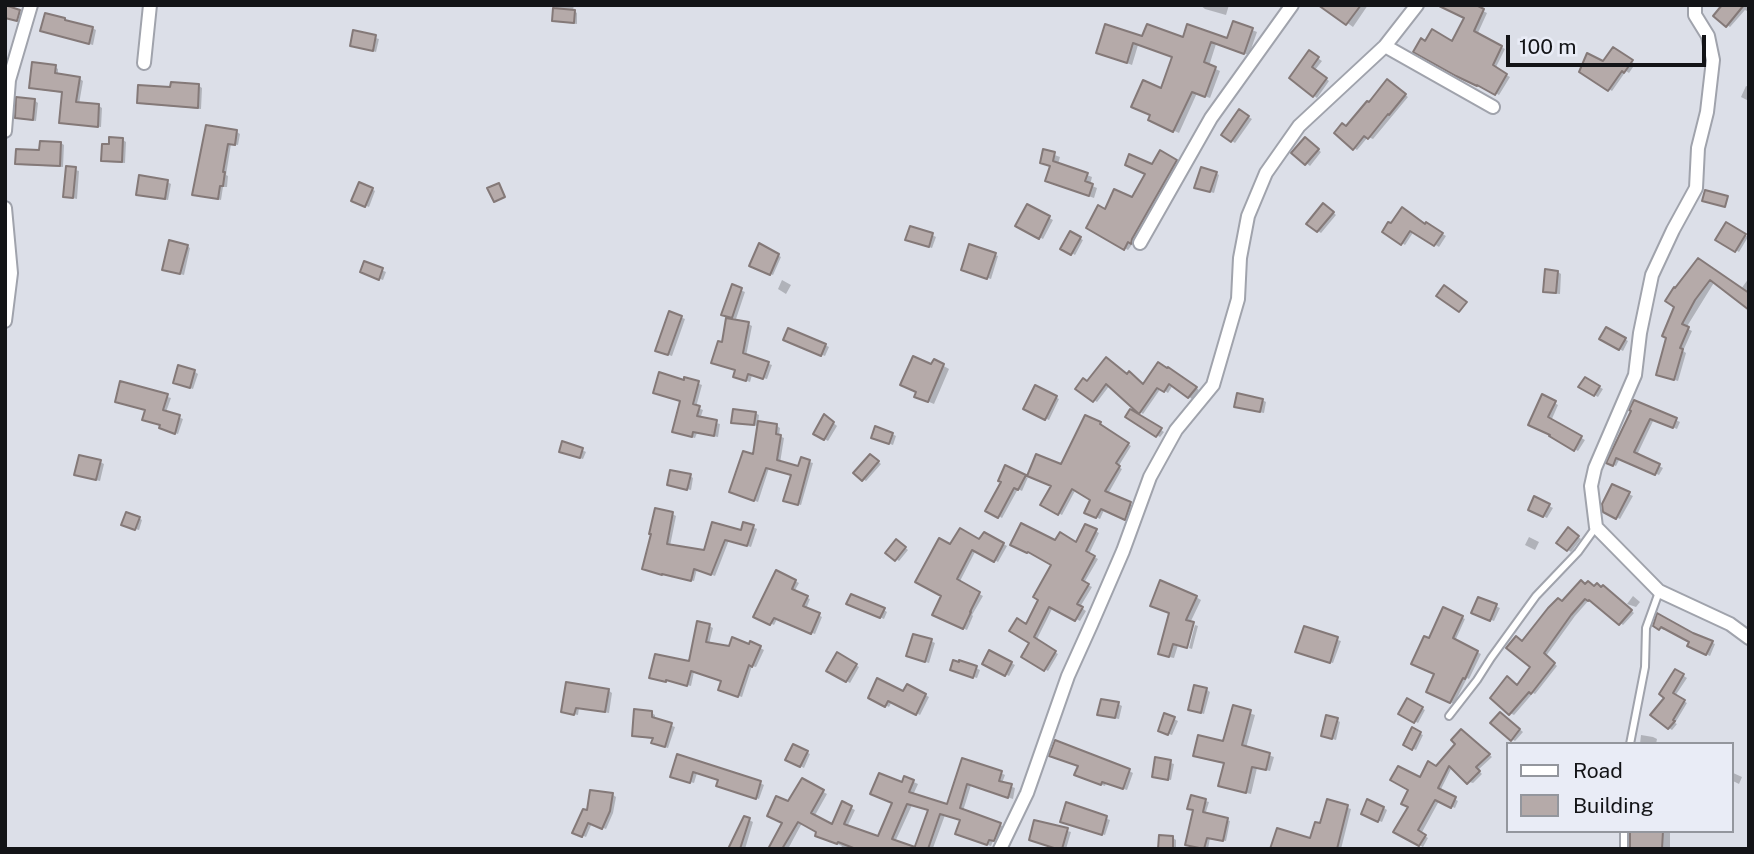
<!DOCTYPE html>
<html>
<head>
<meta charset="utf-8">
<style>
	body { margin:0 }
	#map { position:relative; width:1754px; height:854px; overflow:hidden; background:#dcdfe8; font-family:"Public Sans",sans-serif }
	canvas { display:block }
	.frame { position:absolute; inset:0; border:7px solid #131417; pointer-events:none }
	.legend { position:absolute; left:1506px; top:742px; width:228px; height:91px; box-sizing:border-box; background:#e9ecf6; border:2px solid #93969d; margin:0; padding:9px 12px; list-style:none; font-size:21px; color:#131417 }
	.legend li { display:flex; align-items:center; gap:14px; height:35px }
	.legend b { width:35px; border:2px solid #93969d }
	.scale { position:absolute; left:1506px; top:35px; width:200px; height:32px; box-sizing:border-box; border:4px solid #131417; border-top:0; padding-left:9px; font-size:21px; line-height:24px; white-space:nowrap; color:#131417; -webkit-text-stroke:5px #e9ecf6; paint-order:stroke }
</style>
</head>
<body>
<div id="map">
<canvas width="1754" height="854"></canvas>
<div class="frame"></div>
<ul class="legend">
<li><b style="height:9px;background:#fff"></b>Road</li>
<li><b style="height:19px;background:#b5aaa9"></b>Building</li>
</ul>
<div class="scale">100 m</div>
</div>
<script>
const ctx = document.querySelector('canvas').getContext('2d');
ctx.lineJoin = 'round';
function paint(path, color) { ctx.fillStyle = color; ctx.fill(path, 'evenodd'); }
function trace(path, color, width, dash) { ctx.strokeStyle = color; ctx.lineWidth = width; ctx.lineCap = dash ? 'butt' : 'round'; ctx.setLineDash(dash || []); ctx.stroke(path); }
paint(new Path2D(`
	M556,5H574L573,10L577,13V24L557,22L554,20Z
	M1200,5H1229L1226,15L1205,9Z
	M1322,5H1368L1353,27Z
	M1450,5H1478L1477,8L1487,13L1477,35L1505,49L1495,69L1510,77L1499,95L1481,85L1453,44L1467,17Z
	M1724,5H1749V12L1745,10L1730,27L1727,25Z
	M5,7L23,13L20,22L5,17Z
	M92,28L96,30L93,45L46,32Z
	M1252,30L1257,32L1249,55L1216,44L1209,66L1220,71L1210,98L1197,93L1179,133L1155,122L1162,90L1174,58L1138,45L1132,65L1098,52L1143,38L1228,40Z
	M355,32L379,39L376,52L352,45Z
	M1614,50L1635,64L1629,73L1626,71L1612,91L1581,71L1604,63Z
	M1310,53L1322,61L1315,70L1329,81L1317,98L1303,88Z
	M55,67L58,69V75L80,79L83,81L79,104L99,106L102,108L101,127L65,124L61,122L63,93L34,89L30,87Z
	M1391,84L1408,97L1373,139L1368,137L1357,150L1354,148L1347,128Z
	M199,86L202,88L201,109L142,104L139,102L172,89Z
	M1746,86L1749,87V101L1741,97Z
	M34,100L38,103L36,121L20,119L17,117Z
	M1240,112L1252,119L1235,143L1223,135Z
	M207,127L237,132L240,134L238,145L231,144L226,175L228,176L227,187H223L221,200L197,196L194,194Z
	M123,140L126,142L125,163L107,162L103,160Z
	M1308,141L1321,152L1310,166L1293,153Z
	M61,143L64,145L63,167L21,165L17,163Z
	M1044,151L1060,157L1058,164L1092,177L1090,185L1097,188L1094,198L1052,183L1051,167L1042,162Z
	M1161,152L1180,163L1135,244L1133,243L1128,250L1088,227L1106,211L1133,200Z
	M68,168L79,171L77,199L65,196Z
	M1216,173L1219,175L1214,193L1200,189Z
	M167,182L171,184L168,200L142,196L138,194Z
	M372,189L375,191L369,207L357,202Z
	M1027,206L1053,220L1043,239L1018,226Z
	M1327,207L1336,215L1321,233L1318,231Z
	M1427,225L1446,236L1439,247L1414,231L1405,245L1384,232Z
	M1729,225L1748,237L1739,252L1717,239Z
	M1070,233L1083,240L1075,255L1063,248Z
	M932,235L936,237L932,248L911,241Z
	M760,245L781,257L773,275L754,267Z
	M187,246L190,248L184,275L167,271Z
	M995,255L998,256L991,279L966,271Z
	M1698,260L1741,289L1749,278V308L1715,281L1686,328L1692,331L1683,351L1686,353L1678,381L1662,376Z
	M365,263L386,272L383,280L365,273Z
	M1558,272L1561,274L1560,294L1548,293L1545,291Z
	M782,280L791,285L786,294L778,289Z
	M733,287L745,292L736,319L727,316Z
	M670,313L685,319L672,356L660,352Z
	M748,324L752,326L746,356L772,365L767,379L752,375L750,382L738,378L737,370L723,344Z
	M1607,329L1628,341L1623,351L1602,339Z
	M789,341L825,345L829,347L825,356Z
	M935,361L949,369L934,404L922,399Z
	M1172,371L1199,390L1192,399L1173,385L1168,393L1161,388L1143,414L1110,385L1097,402L1077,389L1088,383L1128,375L1144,385Z
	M195,372L198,374L193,389L179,384Z
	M686,379L702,385L696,407L703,410L700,419L720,424L718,437L697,433L695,438L677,433Z
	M1585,379L1603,389L1598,397L1581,387Z
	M121,383L171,398L166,412L183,419L178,434L164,429L147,410L117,402Z
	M1036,387L1059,399L1049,420L1025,408Z
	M1543,397L1558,405L1551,421L1585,440L1578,451L1551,436Z
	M1262,400L1266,402L1264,413L1239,408Z
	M1635,402L1680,422L1677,429L1654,419L1637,455L1663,468L1659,475L1620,458L1616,466L1609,463L1633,410Z
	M1131,411L1164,432L1160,437L1127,416Z
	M755,413L759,415L758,423L777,426L780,428L779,436L784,438L780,463L799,468L809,462L813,463L801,505L789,502L793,475L769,468L758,502L734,493L755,457L759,426L737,424L733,422Z
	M1086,417L1104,426L1103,428L1131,446L1118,467L1122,469L1108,494L1134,506L1128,520L1104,510L1100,519L1087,512L1093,499L1076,489L1062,515L1043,505L1053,486L1029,475L1022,491L1018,489L1002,518L988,510L1003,482L1006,467L1028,478L1037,456L1062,467Z
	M828,418L837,426L828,441L815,433Z
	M892,434L896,436L893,445L876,439Z
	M582,450L586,452L583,459L564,453Z
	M874,458L881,464L866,481L863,479Z
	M100,462L104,464L100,481L79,476Z
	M690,476L693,478L691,490L673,486Z
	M1613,487L1633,496L1620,519L1605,511Z
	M1535,499L1553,508L1547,518L1530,509Z
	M672,514L676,516L670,546L705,552L713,524L742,532L753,527L757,529L751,547L729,540L715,576L697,569L694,581L648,570Z
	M139,518L142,520L139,530L126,526Z
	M1086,526L1099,533L1089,554L1098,559L1084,583L1092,587L1080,607L1086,611L1080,621L1053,607L1036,641L1058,654L1048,671L1023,657L1032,643L1027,626L1040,599L1053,564L1032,552L1031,554L1012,544L1056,543L1077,545Z
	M1572,532L1581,539L1571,552L1558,543Z
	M984,534L1007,546L998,562L976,550L959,583L983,596L972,615L973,616L967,630L934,615L943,595L951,546L980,542Z
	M1529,537L1539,542L1535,550L1525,545Z
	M900,543L908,550L899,561L896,559Z
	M777,572L799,583L794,592L810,599L806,609L822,617L815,634L777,619L774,625L755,616Z
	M1600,587L1607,590L1634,613L1623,625L1589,600L1575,616L1546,656L1557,666L1535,694L1533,693L1514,715L1510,713L1518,687L1532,667L1523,643L1563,602L1595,588Z
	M1633,596L1640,602L1636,607L1627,604Z
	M1196,597L1201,600L1190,623L1178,645L1174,658L1165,656Z
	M1479,599L1500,608L1494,621L1477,614Z
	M852,605L884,610L887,612L884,619Z
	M1444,609L1465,619L1455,641L1481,654L1469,679L1467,678L1454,704L1428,691L1436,674L1430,641Z
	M1658,616L1715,644L1710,656L1689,646L1691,641L1665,627L1664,630L1655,626Z
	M1195,625L1198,626L1192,649L1189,648Z
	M709,626L713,628L709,644L730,648L750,646L751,643L764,650L756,667L752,666L742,697L724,691L723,681L694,672L691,686L670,681L691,663Z
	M1305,629L1341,641L1333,663L1301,653Z
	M931,641L935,643L929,663L912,658Z
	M990,652L1015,665L1009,676L984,663Z
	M838,655L859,667L850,683L828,670Z
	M976,668L980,670L977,678L955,671Z
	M1676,671L1687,678L1675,696L1687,703L1675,723L1677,724L1672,730L1669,728L1667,697Z
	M908,686L929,697L920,715L892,701L889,707L870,698L904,693Z
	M1207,690L1210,692L1204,714L1190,709Z
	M609,691L612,693L609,713L579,708L578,715L563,712Z
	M1407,700L1425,710L1418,723L1400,713Z
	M1118,704L1122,706L1119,719L1103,716Z
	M1234,708L1255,715L1246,748L1274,757L1270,771L1257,768L1251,794L1225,788L1220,785L1226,764L1199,758L1195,755L1225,743Z
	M652,713L655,715V720L675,727L668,748L657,744L654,739L637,737L634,735Z
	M1504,716L1523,732L1515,741L1512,739Z
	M1174,719L1178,721L1172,735L1163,732Z
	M1337,720L1340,722L1336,740L1326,737Z
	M1413,730L1423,735L1416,750L1405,745Z
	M1465,733L1492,757L1478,770L1482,774L1473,783L1466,781L1452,767L1440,791L1458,801L1455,808L1439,801L1421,834L1428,838L1423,847L1396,831L1410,807L1420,780L1437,768Z
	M1641,735L1653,737L1657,739L1656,744H1640Z
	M794,746L810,754L804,768L787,759Z
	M678,756L760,783L764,785L759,799L721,787L719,780L697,773L694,783L676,778Z
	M1157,759L1174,764L1171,780L1157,778Z
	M963,761L1001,773L1005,775L1002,783L1015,788L1013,799L971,785L963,811L1005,827L998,842L993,841L991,846L961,836V820L945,815L933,848L934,849H916L930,810L912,805L895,842L915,849H840L842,846L821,837L818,831L802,823L788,849H770L785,823L789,804L802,780L827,794L814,817L833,826L843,804L855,810L847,827L879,838L905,778L918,784L913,795L949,806Z
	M1129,771L1133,773L1127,790L1106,783L1105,786L1080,777Z
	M1731,772L1742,777L1739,784L1731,780Z
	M613,795L616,797L613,813L606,829L592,823L586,837L575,832L588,813Z
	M1205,801L1209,802L1205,815L1230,821L1226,841L1210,838L1208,849L1191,846Z
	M1328,801L1351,809L1341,849H1334L1311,841L1321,826Z
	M1068,804L1110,820L1105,835L1066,824Z
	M1384,808L1387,810L1382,822L1367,816Z
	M745,818L753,822L745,849H730Z
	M1036,822L1071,832L1066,849H1059Z
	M1631,831H1670V849H1634Z
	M1173,838L1176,840V849H1160Z`), '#0003');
const building = new Path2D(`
	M5,5L20,10L17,21L5,18Z
	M1318,5H1361L1346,25Z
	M1437,5H1476L1484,9L1474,31L1502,46L1493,65L1507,74L1495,95L1477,85V86L1456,76L1413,52L1421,38L1425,41L1432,29L1452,41L1464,18Z
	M1722,5H1744L1726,27L1713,16Z
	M553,8L575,10L574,23L552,21Z
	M45,13L65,18V20L93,27L89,44L40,31Z
	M1233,21L1253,28L1244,54L1211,42L1204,62L1216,67L1205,97L1192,92L1173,132L1148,120L1150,115L1131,107L1143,80L1161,88L1172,57L1133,43L1127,63L1096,53L1105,24L1142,36L1147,24L1183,37L1187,24L1227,38Z
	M353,30L376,35L373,51L350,46Z
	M1613,47L1633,60L1624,73L1622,71L1608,91L1579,72L1587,53L1603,61Z
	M1309,50L1319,57L1312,67L1327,78L1313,97L1289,78Z
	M32,62L56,65L55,73L80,77L76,102L99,104L98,127L59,123L62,92L29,88Z
	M1387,79L1406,94L1389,115L1388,114L1368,139L1364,136L1353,150L1334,133L1342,123L1346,126L1367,101L1369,102Z
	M171,82L199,84L198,108L137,103L138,85L170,87Z
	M16,97L35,99L33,120L15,118Z
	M1239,109L1249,116L1231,142L1221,135Z
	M206,125L237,130L235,145L228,144L223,172H225L223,186H220L218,199L192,195Z
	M109,137L123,138L122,162L101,161L102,144H109Z
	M1305,137L1319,149L1305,165L1291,153Z
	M40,141L61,142L60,166L15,164L16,149L39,150Z
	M1043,149L1055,152L1053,161L1088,173L1085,181L1093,184L1089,196L1045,181L1050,166L1040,163Z
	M1160,150L1177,160L1132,239L1131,244L1128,242L1124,250L1086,228L1098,205L1105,209L1114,189L1132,197L1145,174L1125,165L1129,154L1152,164Z
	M66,166L76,167L73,198L63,197Z
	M1201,167L1217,172L1210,192L1194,188Z
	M139,175L168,180L165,199L136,195Z
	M359,182L373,188L365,207L351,201Z
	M499,183L505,197L494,202L487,188Z
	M1705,190L1728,196L1725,207L1702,201Z
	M1323,203L1334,212L1317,232L1306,224Z
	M1027,204L1050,216L1039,239L1015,226Z
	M1402,207L1425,224L1426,222L1443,233L1434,246L1410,231L1401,245L1382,232L1388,222L1391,223Z
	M1726,222L1746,234L1735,252L1715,240Z
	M910,226L933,233L929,247L905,240Z
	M1070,231L1081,237L1071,255L1060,249Z
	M169,240L188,245L180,274L162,270Z
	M759,243L779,254L770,275L749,266Z
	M969,244L996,253L987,279L961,270Z
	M1698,258L1749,293V310L1710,280L1695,300L1682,324L1689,327L1680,348L1683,349L1674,380L1656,375L1666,338L1662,336L1674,307L1665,301L1674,287L1675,288Z
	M364,261L383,268L379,280L360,272Z
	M1545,269L1558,271L1556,293L1543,292Z
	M732,284L742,288L732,318L721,315Z
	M1444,285L1467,302L1459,312L1436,296Z
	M669,311L682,316L668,355L655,351Z
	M726,318L749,322L743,353L769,362L763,379L748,374L746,381L733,377L735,370L711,363L718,341L722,342Z
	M1606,327L1626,338L1619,350L1599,339Z
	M788,328L826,344L821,356L783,340Z
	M913,356L931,364L934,359L944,364L928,402L914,397L916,392L900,385Z
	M1106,357L1127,374L1129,371L1143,384L1158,362L1167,368L1168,367L1197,387L1188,398L1169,384L1164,392L1157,388L1139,414L1106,384L1093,402L1075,389L1083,378L1087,381Z
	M178,365L195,370L190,388L173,383Z
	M659,372L684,380V377L699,381L693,404L700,406L697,416L717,420L714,436L693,432L692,437L672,432L680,401L653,393Z
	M1585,377L1600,386L1594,396L1578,387Z
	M120,381L168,394L163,410L180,415L175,434L159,428L160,425L142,420L145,410L115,402Z
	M1035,385L1057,396L1045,420L1023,409Z
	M1237,393L1263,399L1260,412L1234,407Z
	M1542,394L1556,401L1548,417L1582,436L1574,451L1549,436L1550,435L1528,425Z
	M1634,400L1677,418L1673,428L1650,419L1634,452L1660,464L1655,475L1616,458L1613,466L1606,463L1631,411L1629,410Z
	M733,409L756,412L754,425L731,423Z
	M1130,409L1162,428L1156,437L1125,417Z
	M824,414L834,422L824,440L813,434Z
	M1085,415L1101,422L1100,424L1129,443L1116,463L1120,466L1105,491L1131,502L1125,520L1101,509L1096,518L1084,513L1090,500L1072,489L1058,515L1040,505L1051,486L1027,476L1036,454L1061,464Z
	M758,421L777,424L776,434L781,435L777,460L798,466L801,457L810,460L798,505L783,501L791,475L766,468L754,501L729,492L743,451L753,454Z
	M875,426L893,433L889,444L871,438Z
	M562,441L583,448L580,458L559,452Z
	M870,454L879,461L862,481L853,473Z
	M79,455L101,460L96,480L74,475Z
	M1005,465L1026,475L1018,490L1014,488L998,518L985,511L1001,482L998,481Z
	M670,470L691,474L687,490L667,485Z
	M1612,484L1630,492L1616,519L1603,512L1602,504Z
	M1534,496L1550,504L1543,517L1528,510Z
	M655,508L673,512L667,544L704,550L712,522L741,530L743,522L754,525L747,546L725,540L711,575L694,569L691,581L662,574V575L642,569L651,534H649Z
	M126,512L140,517L135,530L121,525Z
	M1021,523L1055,540L1060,532L1076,542L1085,524L1097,529L1086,551L1095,556L1082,580L1089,584L1077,604L1083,607L1075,621L1049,607L1034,637L1056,651L1044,671L1021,657L1029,643L1009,631L1017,618L1026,624L1038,600L1033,597L1051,565L1028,552L1027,553L1010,545Z
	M1568,527L1579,536L1567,551L1556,543Z
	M960,528L979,539L984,532L1004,543L994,562L972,550L957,579L980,592L970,612H971L963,629L932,615L941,596L915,582L939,538L950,544Z
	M896,539L906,547L895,561L885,553Z
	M776,570L796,580L792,589L808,596L803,606L820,613L811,634L774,618L770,625L753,617Z
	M1160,580L1197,596L1186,620L1194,622L1187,648L1173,644L1169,657L1158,654L1169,613L1150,606Z
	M1581,580L1585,584L1588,581L1594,586L1597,583L1601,587L1603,585L1632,610L1619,625L1589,600L1588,601L1585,599L1571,615L1544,653L1555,663L1531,694L1529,692L1509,715L1490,698L1507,676L1517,685L1530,667L1506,648L1516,636L1522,641L1548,608L1558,598L1562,601Z
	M851,594L885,608L880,618L846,604Z
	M1478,597L1497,604L1490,621L1471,613Z
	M1443,607L1463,616L1453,638L1478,651L1465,679L1463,678L1450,703L1426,692L1434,674L1411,664L1424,636L1429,638Z
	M1657,613L1693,633L1713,641L1706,655L1687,646L1689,642L1661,627L1659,630L1653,626Z
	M697,621L710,624L706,642L729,646L732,637L749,644L750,641L761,646L752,667L749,665L738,697L718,690L721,681L691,671L687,686L666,680V682L649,678L655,654L689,661Z
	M1304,626L1338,637L1330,663L1295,652Z
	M913,634L932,639L925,662L906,656Z
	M989,650L1012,662L1005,676L982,664Z
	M837,652L857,664L846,682L826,671Z
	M953,660L959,662V660L977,666L973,678L950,670Z
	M1675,669L1684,674L1673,693L1685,700L1673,720L1675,721L1668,729L1650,715L1664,698L1659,694Z
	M877,678L903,691L907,684L926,694L916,715L888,701L885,707L868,698Z
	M566,682L609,689L605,712L576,708L574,715L561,712Z
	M1194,685L1207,688L1201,713L1188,710Z
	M1407,698L1423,707L1414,723L1398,714Z
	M1101,699L1119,702L1115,718L1097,715Z
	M1233,705L1251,710L1242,745L1270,753L1266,770L1252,767L1246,793L1218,786L1224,763L1193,756L1198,735L1223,741Z
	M634,709L652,711V717L672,723L665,747L651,743L653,738L632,736Z
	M1500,712L1520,729L1511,741L1490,723Z
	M1164,713L1175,717L1168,735L1158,731Z
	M1326,715L1338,718L1332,739L1321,736Z
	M1412,727L1421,732L1412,750L1403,745Z
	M1461,729L1490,754L1476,767L1480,771L1467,784L1449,766L1438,788L1456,797L1451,808L1435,800L1418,830L1426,835L1419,846L1393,832L1408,807L1401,804L1408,790L1390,780L1398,766L1420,777L1428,761L1436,766L1455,744L1451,740Z
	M1055,740L1130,769L1123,789L1102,782L1101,785L1074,775L1078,766L1049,756Z
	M793,744L808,751L800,767L785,760Z
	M677,754L761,781L756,799L716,786L718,780L693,772L690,783L670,777Z
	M1155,757L1171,760L1168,780L1152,777Z
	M962,758L1002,771L999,781L1012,784L1008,798L967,784L960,808L1001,823L994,841L989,840L987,845L955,834L960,820L940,814L928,849H914L928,810L907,804L892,839L915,847L914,849H856L838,842L837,844L815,836L816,832L798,822L782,849H768L782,823L767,816L776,796L788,801L802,778L824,790L811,813L832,824L842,801L852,806L844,824L878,836L892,803L870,794L879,773L902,782L904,776L914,780L909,792L947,804Z
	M590,790L613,793L610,811L602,829L588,823L582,837L572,833L583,809L587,810Z
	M1191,795L1206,799L1203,812L1228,818L1223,841L1207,838L1204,849L1185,845L1193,810L1187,809Z
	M1327,799L1348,805L1337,849H1270L1277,828L1310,838L1315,822L1320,823Z
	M1367,799L1384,807L1378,822L1361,814Z
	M1066,802L1107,816L1102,835L1060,822Z
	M744,816L750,818L740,849H728Z
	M1034,820L1068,828L1062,849H1057L1029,840Z
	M1630,831H1663L1662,849H1632L1630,848Z
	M1159,835L1173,836V849H1158Z`);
paint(building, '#b5aaa9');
trace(building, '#847978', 2);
const lane = new Path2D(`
	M1449,716L1477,680L1491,658L1536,596L1578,552L1596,527
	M1630,744L1645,667L1646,628L1659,592
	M1624,831V849`);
const street = new Path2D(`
	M1695,5V15L1708,36L1713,60L1707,112L1698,148L1696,188L1673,230L1652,275L1640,333L1635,375L1595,468L1591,486L1596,527L1659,591L1730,624L1749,638
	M1385,46L1493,107
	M144,63L150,5
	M5,131L9,80L31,5
	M5,208L11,273L5,321
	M1140,243L1211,118L1292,5
	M1000,849L1027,793L1068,676L1091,625L1123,551L1150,477L1176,430L1213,385L1238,299L1240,258L1248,216L1266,173L1299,126L1385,46L1417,5`);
trace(lane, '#a0a3ac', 10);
trace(street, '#a0a3ac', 16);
trace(lane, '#fff', 6);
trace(street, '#fff', 12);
</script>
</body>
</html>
